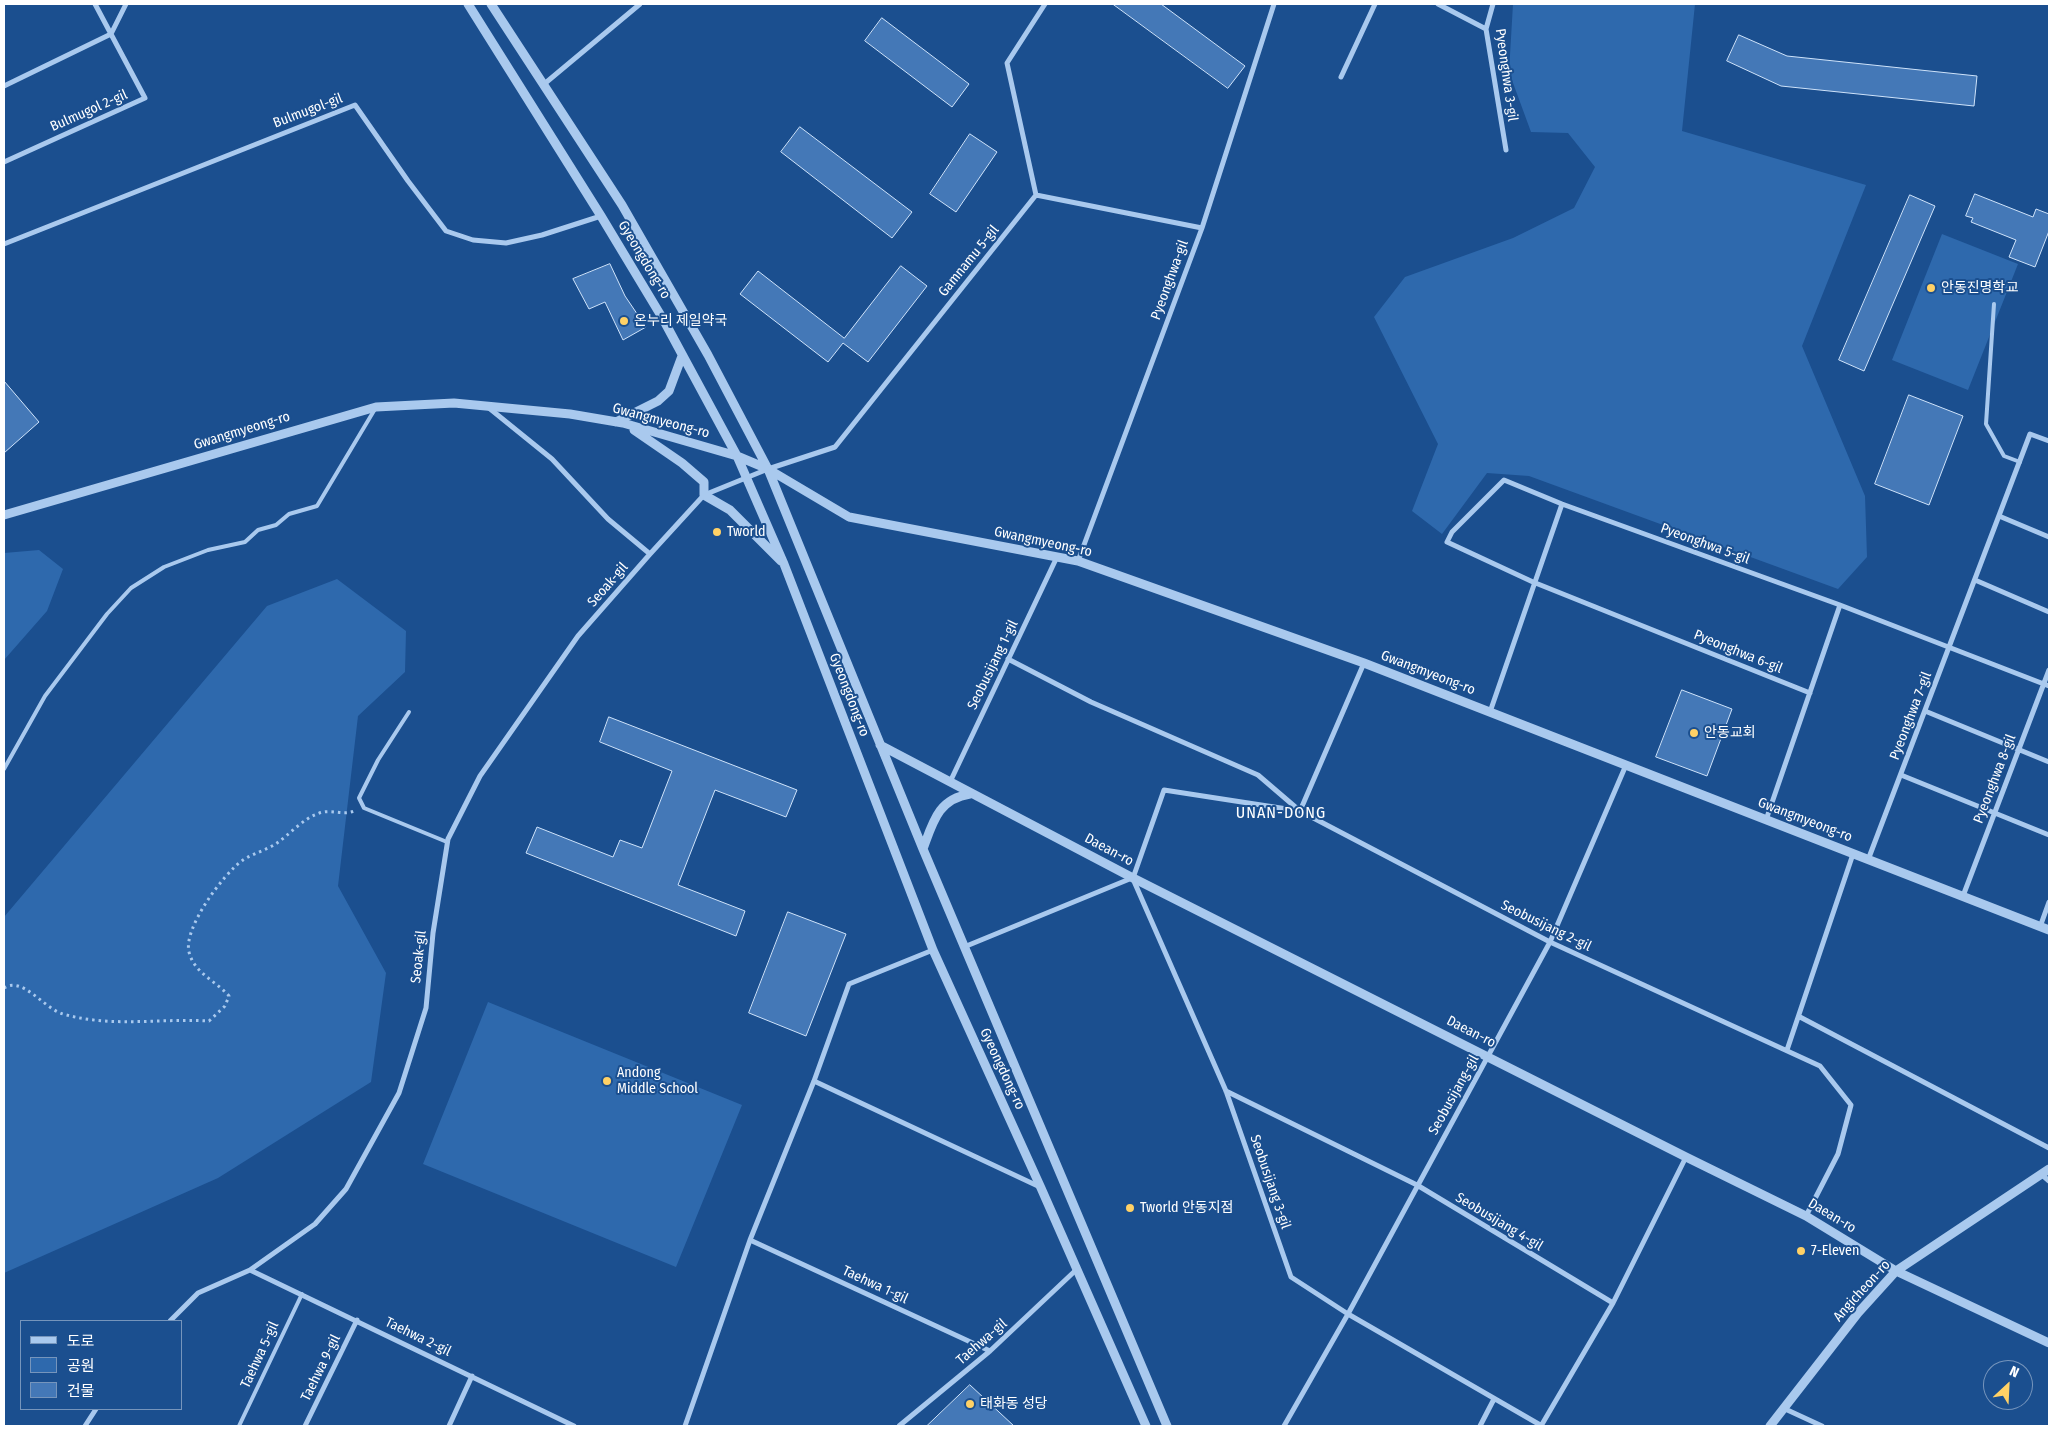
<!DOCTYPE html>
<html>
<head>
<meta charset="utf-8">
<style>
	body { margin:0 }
	#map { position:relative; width:2053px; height:1430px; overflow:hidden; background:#1b4f8f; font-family:"Fira Sans Condensed","Noto Sans KR",sans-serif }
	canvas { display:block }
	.frame { position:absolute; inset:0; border:5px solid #fff; pointer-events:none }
	.legend { position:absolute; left:20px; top:1320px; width:162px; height:90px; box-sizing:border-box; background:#1b4f8f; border:1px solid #7695bc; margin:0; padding:6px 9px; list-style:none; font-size:15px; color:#fff }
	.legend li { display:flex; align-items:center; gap:10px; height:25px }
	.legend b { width:25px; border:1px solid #7695bc }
	.north { position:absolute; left:1983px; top:1360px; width:50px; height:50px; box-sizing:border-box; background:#1b4f8f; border:1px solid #7695bc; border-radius:50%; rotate:25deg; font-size:14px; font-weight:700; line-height:20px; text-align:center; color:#fff }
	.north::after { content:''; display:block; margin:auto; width:18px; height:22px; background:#ffd166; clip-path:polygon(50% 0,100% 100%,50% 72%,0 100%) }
</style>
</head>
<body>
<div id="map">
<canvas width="2053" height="1430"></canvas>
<div class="frame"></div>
<ul class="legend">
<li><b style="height:6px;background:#a9c9ee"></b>도로</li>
<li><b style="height:14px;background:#2e69ad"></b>공원</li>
<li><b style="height:14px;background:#4478b7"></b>건물</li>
</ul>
<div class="north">N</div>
</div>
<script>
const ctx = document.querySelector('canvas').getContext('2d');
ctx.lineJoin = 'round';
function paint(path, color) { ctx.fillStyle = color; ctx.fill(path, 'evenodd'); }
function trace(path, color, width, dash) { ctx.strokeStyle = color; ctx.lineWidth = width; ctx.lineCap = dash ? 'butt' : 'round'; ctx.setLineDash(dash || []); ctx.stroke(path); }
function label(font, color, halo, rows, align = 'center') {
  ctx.font = font + ' "Fira Sans Condensed","Noto Sans KR",sans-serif'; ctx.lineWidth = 4; ctx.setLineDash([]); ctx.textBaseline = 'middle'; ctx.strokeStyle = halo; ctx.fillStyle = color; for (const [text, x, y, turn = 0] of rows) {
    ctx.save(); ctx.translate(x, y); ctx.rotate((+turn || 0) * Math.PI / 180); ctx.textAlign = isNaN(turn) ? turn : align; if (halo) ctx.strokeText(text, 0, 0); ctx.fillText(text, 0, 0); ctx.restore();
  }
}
paint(new Path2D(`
	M1513,4H1695L1682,131L1866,185L1802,346L1865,496L1867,557L1838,589L1529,476L1487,473L1442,534L1412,511L1438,444L1374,317L1405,277L1513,238L1574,208L1595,167L1568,133L1531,132L1509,72Z
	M1942,234L2018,264L1968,390L1892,360Z
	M39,550L63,569L47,611L4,660V553Z
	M337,579L406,631L405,672L358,716L338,886L386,973L371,1082L218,1178L4,1273V917L267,606Z
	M488,1002L742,1105L676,1267L423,1164Z`), '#2e69ad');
const building = new Path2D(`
	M1113,4H1161L1245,66L1228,88Z
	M882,18L969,84L952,107L865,41Z
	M1739,35L1787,56L1977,76L1974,106L1781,86L1727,61Z
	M800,127L912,212L892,238L781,152Z
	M970,134L997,152L956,212L930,194Z
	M1975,194L2033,217L2036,209L2049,214V231L2035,267L2009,257L2016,240L1971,222L1973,218L1966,216Z
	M1910,195L1935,206L1864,371L1839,360Z
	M610,264L625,296L646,327L623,340L605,302L589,309L573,279Z
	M901,266L927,286L868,362L843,343L828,362L740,294L758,271L844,338Z
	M4,381L39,422L4,453Z
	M1909,395L1963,416L1929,505L1875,484Z
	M1682,690L1732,709L1707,776L1656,757Z
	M609,717L797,790L786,817L715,790L678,885L745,911L736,936L526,853L537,827L613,857L620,840L642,848L672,771L600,742Z
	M788,912L846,934L806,1036L749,1013Z
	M970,1385L1014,1426H927Z`);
paint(building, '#4478b7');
trace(building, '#cfe3fa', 1);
trace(new Path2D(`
	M4,988C23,976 43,1008 63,1014C111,1028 160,1018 209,1021L225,1006L229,996C216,981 194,973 189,952C183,928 224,873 243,860C254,853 267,850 277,843C290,834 303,819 317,814C330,808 342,816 354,811`), '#a9c9ee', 3, [2.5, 4]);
trace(new Path2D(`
	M1994,304L1986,424L2004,456L2020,462
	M409,712L378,760L359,798L364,808L447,842
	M4,769L45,696L107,614L131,588L164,567L208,550L245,542L258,530L276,525L289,514L317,506L375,409
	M239,1426L302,1294`), '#a9c9ee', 4);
trace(new Path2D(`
	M1438,4L1486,29
	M1493,4L1486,29L1506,150
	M1341,77L1375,4
	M543,85L640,4
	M4,86L111,34L126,4
	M4,162L145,98L95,4
	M1036,195L1202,228
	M4,244L355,105L408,181L446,231L473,240L506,243L542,235L601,216
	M489,408L552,459L608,519L650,554
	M1999,516L2049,537
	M1078,561L1202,228L1274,4
	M1975,580L2049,612
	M1008,659L1091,702L1258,775L1300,811L1364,663
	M1810,693L1533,582L1447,542L1452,532L1504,480L1562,504L1840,605L2049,686
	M1925,711L2049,762
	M1490,712L1562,504
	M1901,775L2049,835
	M950,782L1057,557
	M1766,820L1840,605
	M1868,860L2030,434L2049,441
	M1133,878L1164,790L1300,811L1550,942L1820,1066L1851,1105L1838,1154L1806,1216
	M1133,879L1226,1091L1291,1277L1348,1314L1542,1426
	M1963,896L2049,670
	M2040,927L2049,902
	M964,947L1132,878
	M1800,1017L2049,1148
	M1787,1050L1853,854
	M814,1081L1040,1187
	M1226,1091L1417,1185L1613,1303
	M2041,1174L2049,1181
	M750,1240L990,1351
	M250,1270L574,1426
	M170,1321L198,1293L250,1270L315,1224L346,1189L399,1093L426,1008L433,933L448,839L480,776L578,636L650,554L704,495L768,469L835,447L1036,195L1007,63L1045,4
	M1783,1408L1822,1426
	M85,1426L96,1409
	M305,1426L357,1320
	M449,1426L472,1376
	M685,1426L750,1240L814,1081L849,984L933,950
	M899,1426L990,1351L1076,1270
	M1284,1426L1348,1314L1550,942L1626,765
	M1480,1426L1494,1399
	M1541,1426L1613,1303L1686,1157`), '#a9c9ee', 5);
trace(new Path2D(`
	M468,4L601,216L663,319L737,456L784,564L933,950L1041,1188L1146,1426
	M491,4L622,205L708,355L768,469L923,849L1167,1426
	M616,422L658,401L669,391L682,356
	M634,430L682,463L704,482V495L730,510L781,561
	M4,515L376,407L454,403L570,414L623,423L737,456L768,469L849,517L1078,561L1364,663L2049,930
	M880,745L1133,878L1686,1157L1806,1216L1896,1271L2049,1343
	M923,849C933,822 938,799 970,794
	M1770,1426L1858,1313L1896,1271L2049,1169`), '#a9c9ee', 9);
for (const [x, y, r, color] of [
	[1931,288,5,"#ffd166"],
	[624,321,5,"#ffd166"],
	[717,532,5,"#ffd166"],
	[1694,733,5,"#ffd166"],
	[607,1081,5,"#ffd166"],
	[1130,1208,5,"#ffd166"],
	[1801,1251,5,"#ffd166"],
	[970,1404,5,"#ffd166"]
]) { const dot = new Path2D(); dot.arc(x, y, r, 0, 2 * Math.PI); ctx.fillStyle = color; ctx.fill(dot); trace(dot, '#1b4f8f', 2); }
label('14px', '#fff', '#1b4f8f', [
	["Pyeonghwa 3-gil",1506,75,82],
	["Bulmugol 2-gil",89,111,-24],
	["Bulmugol-gil",308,111,-21],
	["Gyeongdong-ro",644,260,59],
	["Gamnamu 5-gil",969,261,-51],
	["Pyeonghwa-gil",1170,280,-70],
	["Gwangmyeong-ro",661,421,15],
	["Gwangmyeong-ro",242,431,-17],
	["Gwangmyeong-ro",1043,542,12],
	["Pyeonghwa 5-gil",1705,544,20],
	["Seoak-gil",608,585,-49],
	["Pyeonghwa 6-gil",1738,652,22],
	["Seobusijang 1-gil",993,665,-64],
	["Gwangmyeong-ro",1428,673,21],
	["Gyeongdong-ro",849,695,69],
	["Pyeonghwa 7-gil",1911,716,-69],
	["Pyeonghwa 8-gil",1995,779,-69],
	["Gwangmyeong-ro",1805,820,21],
	["Daean-ro",1109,850,28],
	["Seobusijang 2-gil",1546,926,26],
	["Seoak-gil",419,957,-84],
	["Daean-ro",1471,1032,27],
	["Gyeongdong-ro",1002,1069,65],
	["Seobusijang-gil",1454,1095,-61],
	["Seobusijang 3-gil",1270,1182,71],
	["Daean-ro",1832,1216,31],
	["Seobusijang 4-gil",1499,1222,31],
	["Taehwa 1-gil",875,1285,25],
	["Angicheon-ro",1862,1291,-48],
	["Taehwa 2-gil",418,1337,26],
	["Taehwa-gil",982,1342,-41],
	["Taehwa 5-gil",260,1355,-65],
	["Taehwa 9-gil",321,1368,-64]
]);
label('14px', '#fff', '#1b4f8f', [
	["안동진명학교",1941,288],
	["온누리 제일약국",634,321],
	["Tworld",727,532],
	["안동교회",1704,733],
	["Andong",617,1073],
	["Middle School",617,1089],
	["Tworld 안동지점",1140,1208],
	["7-Eleven",1811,1251],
	["태화동 성당",980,1404]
], 'left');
ctx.letterSpacing = '1px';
label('16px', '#fff', '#1b4f8f', [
	["UNAN-DONG",1281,814]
]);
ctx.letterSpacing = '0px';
</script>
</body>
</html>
